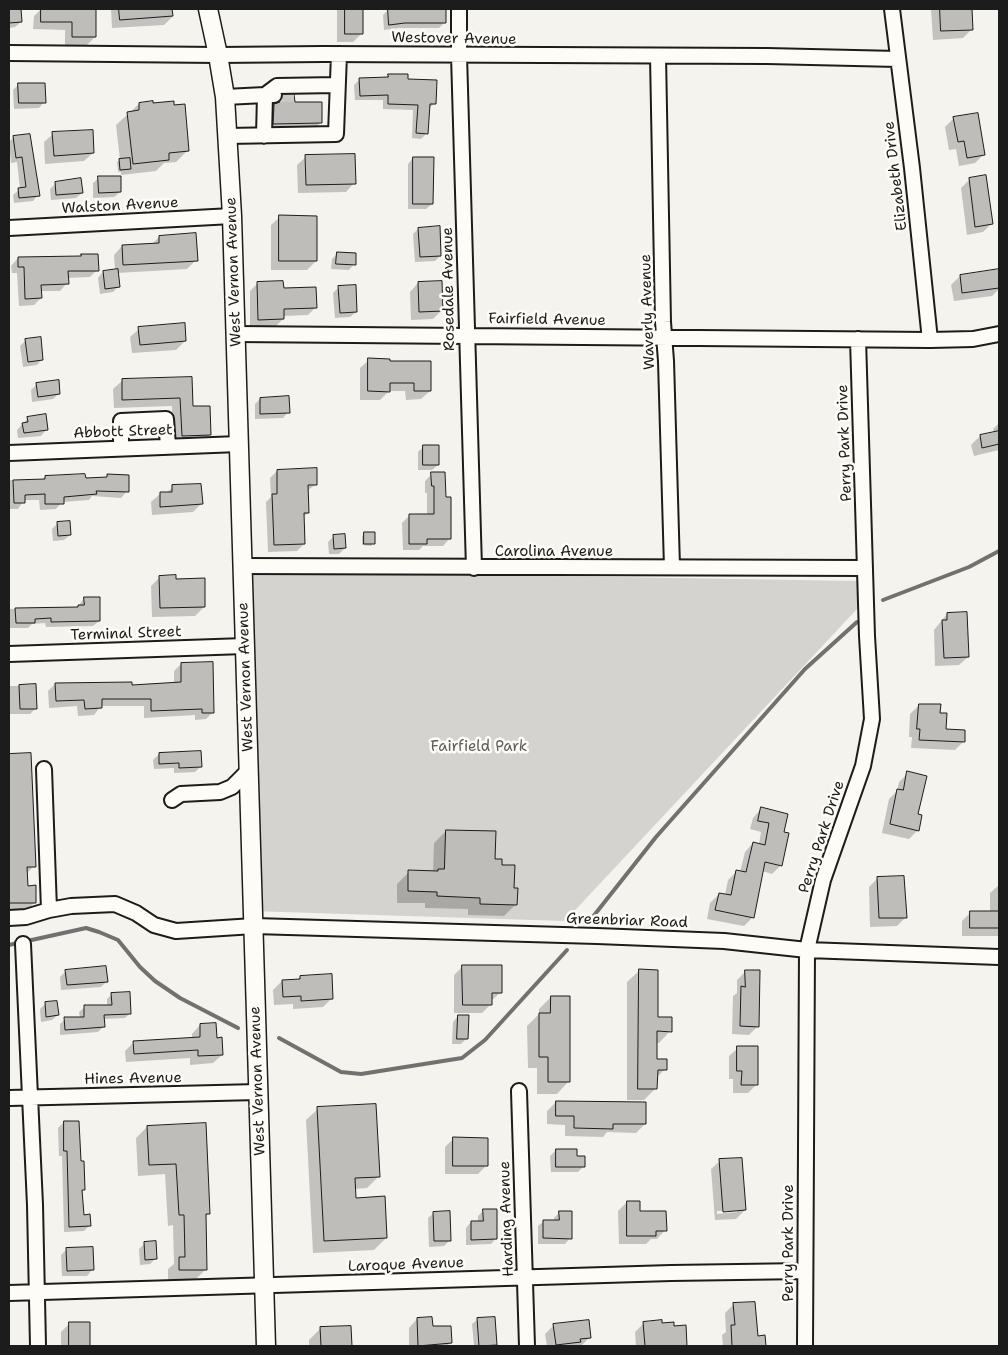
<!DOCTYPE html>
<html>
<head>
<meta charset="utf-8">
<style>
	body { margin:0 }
	#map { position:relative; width:1008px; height:1355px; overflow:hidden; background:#f4f3ee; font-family:"Shantell Sans",sans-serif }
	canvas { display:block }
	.frame { position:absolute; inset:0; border:10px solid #1c1c1c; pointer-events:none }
</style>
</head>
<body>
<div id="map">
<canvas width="1008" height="1355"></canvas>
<div class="frame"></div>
</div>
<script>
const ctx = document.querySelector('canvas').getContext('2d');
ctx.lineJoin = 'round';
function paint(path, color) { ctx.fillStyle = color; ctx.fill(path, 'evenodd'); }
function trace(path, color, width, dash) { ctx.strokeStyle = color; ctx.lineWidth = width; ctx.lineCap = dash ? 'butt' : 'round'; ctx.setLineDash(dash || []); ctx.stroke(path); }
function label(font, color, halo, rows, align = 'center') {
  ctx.font = font + ' "Shantell Sans",sans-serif'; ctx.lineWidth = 5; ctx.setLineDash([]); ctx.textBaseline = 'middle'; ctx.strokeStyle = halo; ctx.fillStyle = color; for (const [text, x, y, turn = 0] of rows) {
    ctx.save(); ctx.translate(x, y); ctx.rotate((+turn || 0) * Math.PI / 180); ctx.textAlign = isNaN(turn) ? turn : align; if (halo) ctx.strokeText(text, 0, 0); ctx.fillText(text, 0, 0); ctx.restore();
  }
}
paint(new Path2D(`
	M243,571L858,581L857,609L565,921L250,911Z`), '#d4d3cf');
paint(new Path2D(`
	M20,9L21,22L15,27L9,28V10Z
	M41,9H95V37L87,45H65V30L33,29L34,16Z
	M111,9H173V16L164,25L112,28Z
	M337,9H362V33L353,42H337Z
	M389,9H445L444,23L439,28H399L384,30L383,15Z
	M931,9H971L972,29L963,38L933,40Z
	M389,75L406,80L435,103L428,109L427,133L421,139L412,138L413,110L383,109V100H355L354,85L360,79L385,78Z
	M19,84L44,102L39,108L14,109L13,90Z
	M283,96L321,122L312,131L265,132V114Z
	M139,104L188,150L176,162L164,163L156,171L121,175V172H118L117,162L120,160L116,125Z
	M954,118L984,154L975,163L959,166L956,149L949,150L945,127Z
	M53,134L93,153L84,161L45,164L44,142Z
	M29,135L38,195L33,201L14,203L13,195L20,189L17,162L11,163L9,142L14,137Z
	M306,157L354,183L346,192L298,193L297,165Z
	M413,158L432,204L426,209H408V164Z
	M99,178L120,192L114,197L93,198V183Z
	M970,179L992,223L983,232L967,235L961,188Z
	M56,183L82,193L76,198L51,200L50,189Z
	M280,217L316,261L307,270H271V225Z
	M418,229L440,256L435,261L415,262L413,234Z
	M159,237L196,260L187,269L117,273L119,286L113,292L100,294L98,278L103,272L115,270L114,255L122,246L152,244Z
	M337,254L354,264L349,270L331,269L332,259Z
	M18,258L97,270L90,277L67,278V283L60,291H40L41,298L34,305L19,306L17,273H12L11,266Z
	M998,270L999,289L992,296L954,301L951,285L960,276Z
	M258,283L282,289L316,307L308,315L283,316V319L275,327H250V291Z
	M418,283L442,310L433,319L411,320L410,292Z
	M339,287L356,312L350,317L335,318L333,293Z
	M139,329L185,341L176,350L132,353L130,337Z
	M26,340L42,359L37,365L23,367L20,346Z
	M369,360L389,363L430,391L421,399L406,400L405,391H389L380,400H360V368Z
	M191,378L192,407L210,434L201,443L173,444L172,406L114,408L113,389L122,381Z
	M37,384L59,393L53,399L32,402L31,390Z
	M260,399L288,412L283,418L255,419V404Z
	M28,418L46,430L41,436L18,438L17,430Z
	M999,423V450L974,456L971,445L980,436L994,433L993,429Z
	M424,446L438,465L432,470H418V452Z
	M277,471L316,484L307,491L308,513L302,518L304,544L297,551L268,552L266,502L271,497L270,478Z
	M432,474L445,498L450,538L443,546H423L419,550H403L402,523L409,516L427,515V493H425V481Z
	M108,475L127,491L121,498L92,496L89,500L62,502L56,509L40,510L39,500H24L18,509H9V480L42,481L45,477L85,480L105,478Z
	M173,487L201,504L193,512L152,515L151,502L160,494L166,493Z
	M58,523L70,535L64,540L53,541L52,529Z
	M365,533L373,543L371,546L362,545V536Z
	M334,536L345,548L339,554H329L328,542Z
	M160,577L174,580L204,607L195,616L152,617L151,586Z
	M84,598L99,621L93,626L46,627L45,623L32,624L28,628H9V609L77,608Z
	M947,614L968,657L959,665L935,666L934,630Z
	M181,664L213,712L206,719L195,720V715L144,718V706H101L94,715L78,716L77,706L49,708L48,691L55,684L131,686L174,684V671Z
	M9,686H35L36,708L30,714H9Z
	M919,705L939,714L945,730L964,741L955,750L911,748L912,737H909L910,714Z
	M30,754L34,866L26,874L27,887L35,902L23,914H9V755Z
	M159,754L200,767L195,772L174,773V768L154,769L153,760Z
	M908,773L917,815L918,830L909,839L882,833L889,799L897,791L899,782Z
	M761,809L783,833L781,865L772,874L762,871L753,917L744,926L707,919L710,903L719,894L725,895L728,880L737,871L740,872L745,852L753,843L759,844L761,832L750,829L753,818Z
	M446,831L501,866L513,890L516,904L504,916L468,915V909L425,908V903H397V884L409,872H433L434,843Z
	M878,878L906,917L897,926L870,927L869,887Z
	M999,885V936H962V921L970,913H990V893Z
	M463,966L501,992L491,1001V1004L482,1013H454V975Z
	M66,971L106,982L101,987L61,990L60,977Z
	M639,971L657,1018L670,1031L659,1043H656V1060L665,1069L656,1078V1088L644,1100H627V982Z
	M746,971L758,1026L749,1035L732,1034L733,996L737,993V980Z
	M300,977L332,998L323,1007L293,1009V1004L274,1005L273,990L282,981L297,980Z
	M112,994L130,1013L125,1018L103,1019V1027L98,1032L60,1035V1024L65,1019L80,1018L79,1012L85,1007L107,1006V999Z
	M551,997L568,1082L557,1094H537V1068H528L527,1026L539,1014V1009Z
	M45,1004L58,1015L52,1020L41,1022L40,1009Z
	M458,1016L467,1038L461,1044H452L453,1022Z
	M200,1025L216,1039L222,1055L213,1063L190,1065V1058L126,1062L125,1051L134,1042L192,1039V1034Z
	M738,1048L757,1084L748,1093H733V1079H729V1056Z
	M556,1102L645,1124L636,1133L607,1132L603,1137L565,1136V1125L547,1124V1111Z
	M318,1109L378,1177L367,1188L354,1189L355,1199L386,1238L374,1250L313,1253L306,1120Z
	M64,1122L79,1163L84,1189L81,1192L83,1216L90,1225L84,1231L64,1232L62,1156H59L58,1128Z
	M205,1124L209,1213L205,1217L206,1269L195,1280L168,1281V1269L174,1264L173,1225L168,1226L165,1174L138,1176L136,1138L147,1127Z
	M454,1138L486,1166L478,1174H445V1147Z
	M556,1150L575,1157L584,1166L578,1172H551L550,1156Z
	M720,1161L745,1210L736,1219L715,1220L711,1169ZM737,1210V1212L717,1214V1211Z
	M627,1202L638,1212L665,1230L657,1239H651L646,1244H619L618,1211Z
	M483,1211L496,1238L491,1244L466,1245V1228L471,1222H478V1216Z
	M560,1212L570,1238L565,1244H538V1226L544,1221H554V1218Z
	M434,1213L450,1240L444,1246L429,1247L428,1218Z
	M145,1243L155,1259L150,1264L140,1265L139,1249Z
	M67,1249L92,1270L87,1276H62L61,1255Z
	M734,1304L757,1337L764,1336L765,1346H723L722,1335L726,1332L725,1313Z
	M417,1319L450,1343L447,1346H409V1328Z
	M494,1319L495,1346H474L472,1324L477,1320Z
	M70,1323H89V1346H61V1332Z
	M644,1323L673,1327L684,1326L686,1346H636L635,1332Z
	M554,1325L590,1337L581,1346H547L545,1334Z
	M349,1327L351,1346H309V1340L321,1328Z`), '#0003');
trace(new Path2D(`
	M883,600L969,567L999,551
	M588,923L656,837L805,669L857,622
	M9,945L86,928L99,932L118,940L140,967L155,981L180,998L238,1028
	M279,1038L341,1072L361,1074L462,1058L485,1040L567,950`), '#72716f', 4);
const building = new Path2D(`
	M9,9H21L22,22L9,23Z
	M41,9H96V37H72V22H41Z
	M119,9H172L173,16L120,20Z
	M345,9H363V34H345Z
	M388,9H446V23H405L389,25Z
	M940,9H972L973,30L941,31Z
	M388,74H408V79L437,80L436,104H430L428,134L416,133L418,105L388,104V95L360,96L359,78L388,77Z
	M18,83H45L46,103H19Z
	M294,94L295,102H322V123L273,124L274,104L280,102L283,95Z
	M153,101V103L174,101V105L185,104L189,151L169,153V160L133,164L127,112L139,110V103Z
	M978,113L985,155L967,158L964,141L958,142L953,117Z
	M93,130L94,153L54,156L52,132Z
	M30,134L40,196L19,198L18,188L26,187L22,157L16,158L13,136Z
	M355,154L356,184L306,185L305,155Z
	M413,157H434L433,204H413Z
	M130,158L131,169L120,170L119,159Z
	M986,175L993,224L975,227L969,178Z
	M98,176H121V192L99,193Z
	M81,178L83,193L56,195L55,182Z
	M279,215L317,216V261H279Z
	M440,226L441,256L420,257L418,228Z
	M196,233L198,261L123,265L122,245L159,243V236Z
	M337,252L356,253V265L336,264Z
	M81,254H98L99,271H68L69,284L41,285L42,298L25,299L24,267H18V257L81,256Z
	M118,269L120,287L105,289L103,271Z
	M999,269V288L962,293L960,275Z
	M283,281L284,288L316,287L317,308L284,309V319L258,320L257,282Z
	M442,281L443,311L419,312L418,282Z
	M356,285L357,312L340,313L338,286Z
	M185,323L186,341L140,345L138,327Z
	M41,337L43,360L28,362L25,339Z
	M368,358L390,359V361H431V391H414V383H390V392L368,391Z
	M192,377L193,406H210L211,435L182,436L180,398L122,400V379Z
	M59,380L60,394L38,397L36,383Z
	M289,396L290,413L260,414V398Z
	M46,414L48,430L24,433L22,423L28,422L27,417Z
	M999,431V444L982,448L980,435Z
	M423,445H439V465H423Z
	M317,468V485H308L309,513H304L305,544L274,545L272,494H277V470Z
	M431,472H445L446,497H451V539H427V544H409V514H434V486H432Z
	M85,474L86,478L107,477V474L129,475V492L96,491L97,494L64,497V504H45V494L25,495V503H14L13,480L45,479V476Z
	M201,484L203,504L160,507V492H172V485Z
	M70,521L71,535L58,536L57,522Z
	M364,532H375V544H364Z
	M345,534L346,548L334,549L333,535Z
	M176,575V579L205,578V607L160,608L159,576Z
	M84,597H100V621L51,622V618L35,619V623H16L15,608L78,607V605H84Z
	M967,612L969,657L944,658L942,620H947V613Z
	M213,662L214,713H202V709L151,711V699H102V708L85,709L84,700L56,701L55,683L132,682V685L181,682V663Z
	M36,684L37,709H20L19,685Z
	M919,704H941L940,713H947L946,729L965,730V742L919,740L920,729H917Z
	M201,751L202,767L179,768V763L159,764V753Z
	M31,753L36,867H27L28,886L36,885V903H9V754Z
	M907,771L927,776L918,814L922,815L919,831L890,824L897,789L903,790Z
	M761,807L788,814L784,832L789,833L782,866L765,862L754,918L715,910L719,893L731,895L736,870L746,872L753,842L765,845L769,823L758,821Z
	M446,830L496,831L495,859H502V865H515L514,888H518L517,905L480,904V898L437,896V892L408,891V870L438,871V869H444Z
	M904,876L907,918H879L877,877Z
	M970,911H999V928H970Z
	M462,965H502V993H492V1005H463Z
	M106,966L108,982L67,985L65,970Z
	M639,969L658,970V1017H672V1032L657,1031V1059H667V1070H658L657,1089H638Z
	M745,970H760L759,1027L740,1026L741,986L745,987Z
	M332,974L333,999L301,1001V996L283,997L282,980L300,979V976Z
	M130,992L131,1014L104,1015L105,1027L65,1030L64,1017H84V1005H112L111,993Z
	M551,996H570V1082H548V1057H539V1013H550Z
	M57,1001L59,1015L46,1017L45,1002Z
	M458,1015H469L468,1039H457Z
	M216,1023L217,1038L222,1037L223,1055L198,1056V1050L134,1054L133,1041L200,1037V1024Z
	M737,1046H758V1085H741L742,1071H737Z
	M556,1101L646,1102V1124H613V1129L574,1128V1116H556Z
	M376,1104L380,1177L355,1178L356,1198L385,1196L387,1238L324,1241L317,1107Z
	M64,1121H79L81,1161H84L85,1190H82L84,1215L90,1214L91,1226L69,1227L67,1151H64Z
	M206,1123L210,1214H206L207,1270H179V1257H185L184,1215H179L176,1164L149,1165L147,1126Z
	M453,1137L488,1138V1166H453Z
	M556,1149H577V1156H585V1167H556Z
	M742,1158L746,1210L723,1212L719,1159Z
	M627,1201H640V1211H666L667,1231H656V1236H627Z
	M483,1209H497V1239L471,1240V1221H483Z
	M450,1211L451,1241H434L433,1212Z
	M559,1211H572V1239L543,1238V1220H559Z
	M156,1241L157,1259L145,1260L144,1242Z
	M93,1247L94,1270L67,1271L66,1248Z
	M755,1302L758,1336L765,1335L766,1346H732L731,1325H735L733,1303Z
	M432,1317L433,1326H451L452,1343L418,1346L417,1318Z
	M495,1317L497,1345L479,1346L477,1318Z
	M589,1320L591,1338L580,1339L581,1342L556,1345L553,1324Z
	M662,1320V1323L674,1322V1326L686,1325L687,1346H645L643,1322Z
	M69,1322H90V1346H69Z
	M351,1326L352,1346H321L320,1327Z`);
paint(building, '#bebdba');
trace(building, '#1c1c1c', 1);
trace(new Path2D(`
	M280,95H295`), '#c9c8c4', 14, [14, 7]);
const minor = new Path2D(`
	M459,9V55L474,568
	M892,9L912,168L930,340
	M9,53L218,55L323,54L767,56L898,59
	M658,56L663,322L666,361L672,567
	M225,97L265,95L277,86L337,85
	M228,136L336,134L339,54
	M264,136L265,95H274
	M9,228L232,216
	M236,334L930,340L973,339L999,334
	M121,448V421L166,419L168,446
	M9,453L239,444
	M242,566L865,568
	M9,654L245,646
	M44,769L49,910
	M172,800L181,794L220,792L232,787L249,770
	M9,918L26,917L49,910L71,906L115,904L136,913L154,925L176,931L254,926L597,936L724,941L807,950L999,957
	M23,944L35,1205L38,1346
	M519,1091L527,1346
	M9,1098L258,1092
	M9,1293L671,1273L805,1271
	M805,1346L807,950L823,880L863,766L872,719L867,636L858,339`);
const major = new Path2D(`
	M208,9L218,55L225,97L232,216L266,1346`);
trace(minor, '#1c1c1c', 18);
trace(major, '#1c1c1c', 21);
trace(minor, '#fdfcf7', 14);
trace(major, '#fdfcf7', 18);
label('15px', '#1c1c1c', '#fdfcf7', [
	["Westover Avenue",454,39,1],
	["Elizabeth Drive",896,176,-97],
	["Walston Avenue",120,206,-3],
	["West Vernon Avenue",234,272,-92],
	["Rosedale Avenue",449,289,-91],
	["Waverly Avenue",648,312,-92],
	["Fairfield Avenue",547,320,1],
	["Abbott Street",123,432,-2],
	["Perry Park Drive",845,443,-92],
	["Carolina Avenue",554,552],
	["Terminal Street",126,634,-2],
	["West Vernon Avenue",246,677,-92],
	["Perry Park Drive",822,837,-72],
	["Greenbriar Road",627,921,2],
	["Hines Avenue",133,1079,-1],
	["West Vernon Avenue",258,1081,-92],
	["Harding Avenue",507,1219,-92],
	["Perry Park Drive",789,1243,-90],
	["Laroque Avenue",406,1265,-2]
]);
label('15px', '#5c5c5b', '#fdfcf7', [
	["Fairfield Park",479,747]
]);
</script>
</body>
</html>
